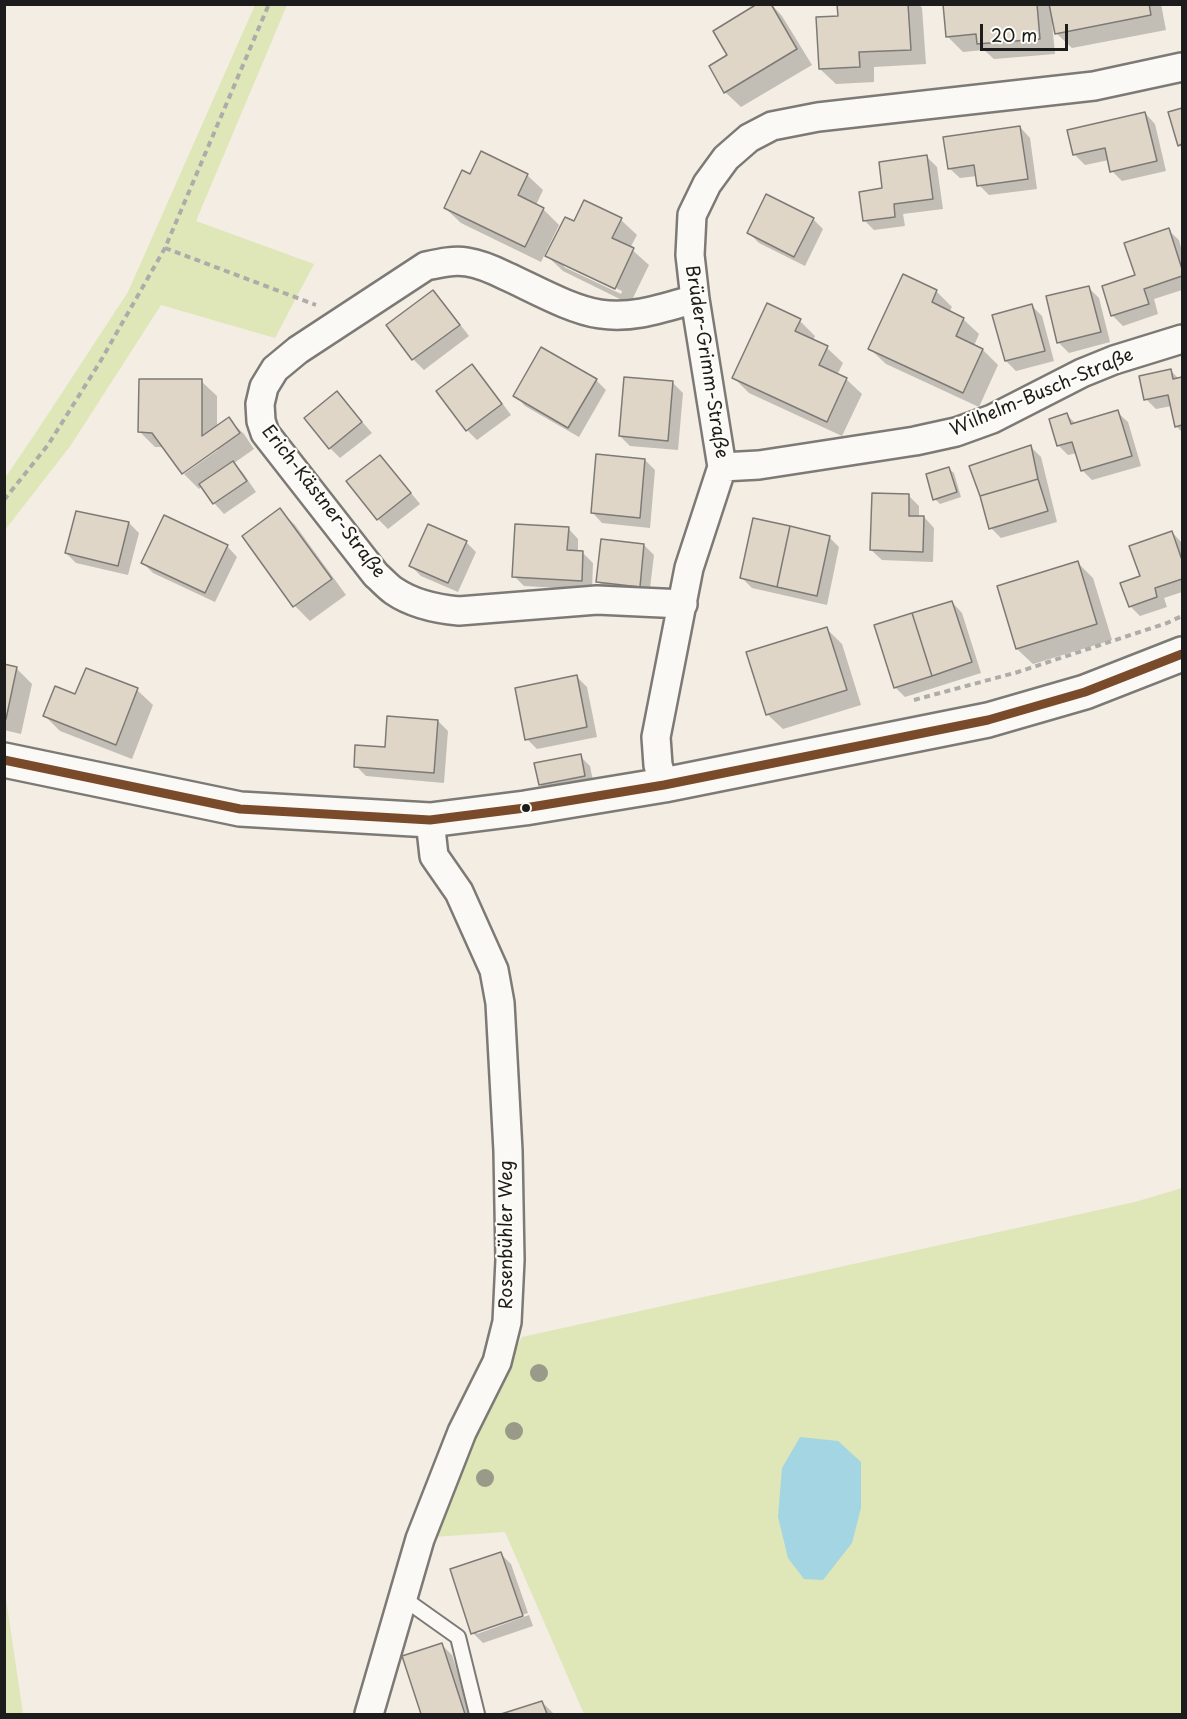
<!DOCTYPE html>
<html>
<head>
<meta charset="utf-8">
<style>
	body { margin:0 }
	#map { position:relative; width:1187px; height:1719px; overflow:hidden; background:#f3ede3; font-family:"Playpen Sans",sans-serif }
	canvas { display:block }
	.frame { position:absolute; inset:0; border:6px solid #1c1c1c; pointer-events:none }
	.scale { position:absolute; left:980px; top:24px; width:88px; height:27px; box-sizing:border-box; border:3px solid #1c1c1c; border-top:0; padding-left:8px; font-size:18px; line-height:21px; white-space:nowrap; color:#1c1c1c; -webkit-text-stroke:4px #fdfcf7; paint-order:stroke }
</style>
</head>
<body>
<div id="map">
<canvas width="1187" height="1719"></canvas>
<div class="frame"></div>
<div class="scale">20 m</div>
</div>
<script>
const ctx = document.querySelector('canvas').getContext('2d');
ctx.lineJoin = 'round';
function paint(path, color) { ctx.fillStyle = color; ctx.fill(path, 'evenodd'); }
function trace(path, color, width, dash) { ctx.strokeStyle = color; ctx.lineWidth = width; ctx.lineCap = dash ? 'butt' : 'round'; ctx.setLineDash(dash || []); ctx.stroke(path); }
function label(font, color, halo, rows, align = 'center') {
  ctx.font = font + ' "Playpen Sans",sans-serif'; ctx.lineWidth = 4.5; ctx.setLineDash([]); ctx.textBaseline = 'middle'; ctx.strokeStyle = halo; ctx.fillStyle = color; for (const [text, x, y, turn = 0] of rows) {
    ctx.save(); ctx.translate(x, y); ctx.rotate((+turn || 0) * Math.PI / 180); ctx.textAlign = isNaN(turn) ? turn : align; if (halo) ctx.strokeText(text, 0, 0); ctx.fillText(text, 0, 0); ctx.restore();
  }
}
paint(new Path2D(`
	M255,5H287L196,221L314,264L275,338L161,305L71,445L5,530V478L35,434L128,292Z
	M1182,1188V1714H584L505,1532L433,1537L493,1394L522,1337L1135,1202Z
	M4,1592H5L23,1714H5Z`), '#dfe6b8');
paint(new Path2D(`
	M800,1437L838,1441L861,1462V1508L852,1543L823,1580L804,1579L788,1558L778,1517L782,1468Z`), '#a4d5e3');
paint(new Path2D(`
	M771,4L782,16L812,65L741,107L725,92Z
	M838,4H919L922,8L926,64L874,67V82L836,84L820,69L839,17Z
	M945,4H1161L1166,30L1072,48L1056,33L1054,23H1052L1055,54L994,59L984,50L963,52L947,36Z
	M1182,109V148L1179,145L1170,113Z
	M1145,113L1155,124L1166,171L1122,181L1112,171L1109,160L1085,165L1075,155L1069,131Z
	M1020,127L1030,138L1037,189L989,195L979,185L977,176L960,178L949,168Z
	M926,156L937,167L943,209L903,214L905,226L874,230L864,220L884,189Z
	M527,175L543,190L536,205L543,209L559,225L541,262L461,223L445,208L471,176Z
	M585,202L621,220L637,235L630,248L649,265L630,304L563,271L547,256L575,223ZM564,263L622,291L621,294L564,267Z
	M813,219L823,229L805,266L759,243L748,232Z
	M1168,230L1179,240L1182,251V290L1154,299L1158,314L1123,326L1113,316L1103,287L1137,276Z
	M1088,287L1099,298L1110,342L1069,353L1058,342Z
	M936,291L952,307L949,312L963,319L979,334L974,346L983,350L998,365L979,407L886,364L870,349Z
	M433,292L443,302L469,336L424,370L413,359L388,325Z
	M1032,306L1042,316L1054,361L1016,371L1006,361Z
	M800,321L815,336L813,341L827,348L843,363L837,375L846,379L862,394L842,436L749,393L734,378Z
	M472,366L482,376L511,415L477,440L467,430Z
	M1171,371L1179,379L1182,378V432L1176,426L1172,406L1156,409L1146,399Z
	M596,380L606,390L579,437L525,406L515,395Z
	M201,381L217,396V427L228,419L244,434L254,449L234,463L243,473L256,492L224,514L214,503L202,486L199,489L184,474L218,450L216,448L155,447L140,432Z
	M673,383L683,393L678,450L630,446L620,436Z
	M337,393L372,433L340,458L330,448Z
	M1117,412L1128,422L1141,466L1092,480L1082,470L1077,453L1068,455L1058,445L1067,415L1076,424Z
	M1031,447L1041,457L1057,522L1001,538L991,528Z
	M380,457L390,467L420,504L388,529L378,519Z
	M645,460L655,470L650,528L602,523L592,512Z
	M949,469L954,473L961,497L940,504L935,499Z
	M909,496L919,506V517H924L934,528L933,562L882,560L871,550Z
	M280,510L295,525L346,595L310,621L295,606Z
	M129,523L139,533L128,575L76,563L66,553Z
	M568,528L578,539V552L583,553L593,563L592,590L524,586L514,576Z
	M1172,532L1182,543V592L1164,598L1167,607L1140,616L1130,606L1142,577Z
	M829,537L839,547L827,605L752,588L742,578Z
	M466,542L476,552L458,592L421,576L411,566Z
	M644,545L654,555L649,596L608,591L598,581Z
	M227,546L237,557L215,602L153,573L143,563Z
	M1078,563L1093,578L1112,640L1033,664L1017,649L999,587Z
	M952,602L962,613L981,673L905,697L895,687Z
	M827,629L842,644L861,705L783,729L767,714Z
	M4,666L16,668L32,684L21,734L4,730Z
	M87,670L137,690L153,705L132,759L60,731L45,716L76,696Z
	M577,677L587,687L597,737L537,749L527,739Z
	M438,721L448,731L444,783L366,776L356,766Z
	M580,756L590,766L594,786L550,795L540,784Z
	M501,1554L511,1564L528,1613L477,1630V1634L529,1615L533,1626L483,1643L473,1633Z
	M442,1645L452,1655L471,1714H423L404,1657Z
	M542,1702L554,1714H506Z`), '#0003');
const building = new Path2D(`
	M757,4H771L797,49L724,93L709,66L727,55L713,31Z
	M837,4H908L911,50L859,52L860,67L819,69L816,17L838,16Z
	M943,4H1037L1040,39L977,44L976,34L946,37Z
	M1049,4H1149L1151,15L1055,34Z
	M1182,108V144L1178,146L1168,112Z
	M1145,112L1157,161L1110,172L1105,148L1073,155L1067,130Z
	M1020,126L1028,179L977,186L974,165L948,169L943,137Z
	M481,151L528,174L518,195L544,208L525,247L444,208L462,170L470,174Z
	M927,155L933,199L894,204L895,217L863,221L859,192L882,188L879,162Z
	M766,194L814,218L794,257L747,233Z
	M584,200L622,218L612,238L634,248L615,289L545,256L565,217L574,221Z
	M1169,228L1182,269V276L1144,289L1149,304L1111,316L1102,286L1135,275L1124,243Z
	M903,274L937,290L932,302L964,318L956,336L983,349L963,393L868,349Z
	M1089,286L1101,332L1057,343L1046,296Z
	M433,290L460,325L412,360L386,325Z
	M767,303L801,319L795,331L828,346L819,365L847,378L827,422L732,378Z
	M1032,304L1045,351L1005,361L992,315Z
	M541,347L597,379L568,428L513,396Z
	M472,364L502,404L466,431L436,391Z
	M1171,369L1173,379L1182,377V425L1175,427L1168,395L1144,400L1139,376Z
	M624,377L673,381L668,441L619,436Z
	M139,379H202V436L229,417L240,433L182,474L152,433L138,432Z
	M337,391L362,422L329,449L304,418Z
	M1118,410L1132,456L1081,471L1072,442L1057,446L1049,419L1067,413L1071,424Z
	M1031,445L1038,479L980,496L969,466Z
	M596,454L645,459L640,518L591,513Z
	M380,455L411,493L377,520L346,481Z
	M233,461L247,481L213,504L199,484Z
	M949,467L957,492L933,500L926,474Z
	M1038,479L1048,511L989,529L980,496Z
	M872,493L909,494V516H924L923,552L870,550Z
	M280,508L332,579L293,607L242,536Z
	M76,511L129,522L118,566L65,553Z
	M164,515L228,545L205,593L141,563Z
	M753,518L790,526L777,587L740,578Z
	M428,524L467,541L448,583L409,566Z
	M515,524L569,527L567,550L583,551L582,581L512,577Z
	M790,526L830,536L817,596L777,587Z
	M1172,531L1182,560V579L1155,588L1157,597L1129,607L1120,583L1140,576L1129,546Z
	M601,539L644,544L640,587L596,582Z
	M1078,561L1097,624L1016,649L997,586Z
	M952,601L972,662L932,676L912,613Z
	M912,613L932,676L894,688L874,625Z
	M827,627L847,690L766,715L746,652Z
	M4,664L17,667L6,719H4Z
	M86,668L138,688L116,745L43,716L55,686L75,694Z
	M577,675L587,727L525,740L515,688Z
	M387,716L438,720L434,773L354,767L355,745L385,747Z
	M581,754L585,776L539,785L534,763Z
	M501,1552L523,1616L471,1634L450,1569Z
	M442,1643L465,1714H421L402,1656Z
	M542,1701L547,1714H501Z`);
paint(building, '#dfd6c8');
trace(building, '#7d7a76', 1.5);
const lane = new Path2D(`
	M403,1598L458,1637L477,1714`);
const street = new Path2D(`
	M722,467L759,465L915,441L956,432L992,419L1082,373L1114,360L1182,339
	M683,604L597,600L459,611C437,609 413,604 394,591C388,587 382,580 376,575L265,433L261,421L260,404L264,387L275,369L298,350L426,266C440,263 453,260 467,262C481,264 494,270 506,276C533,288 571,310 600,314C633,319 663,308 695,299
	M664,785L658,765L656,737L689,568L722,467L695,299L690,255L692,215L707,184L726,158L749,138L772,126L818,117L1094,86L1182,67
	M369,1714L420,1539L462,1432L497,1362L507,1322L510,1260L508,1151L500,1003L494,970L459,892L434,856L430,820`);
const secondary = new Path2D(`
	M4,760L240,809L430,820L525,808L664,785L988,720L1085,692L1182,654`);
trace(lane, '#7d7a76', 18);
trace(street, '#7d7a76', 32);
trace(secondary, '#7d7a76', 38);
trace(new Path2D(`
	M165,248L316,305
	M4,500L48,445L100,362L165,248L269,4
	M914,700L1018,672L1167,623L1182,616`), '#aeacaa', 4, [6, 4.5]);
trace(lane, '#faf9f6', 14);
trace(street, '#faf9f6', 27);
trace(secondary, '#faf9f6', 33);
trace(new Path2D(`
	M4,760L240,809L430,820L525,808L664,785L988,720L1085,692L1182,654`), '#7a4b2a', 9);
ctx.fillStyle = '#9a9a89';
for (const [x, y] of [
	[539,1373],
	[514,1431],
	[485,1478]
]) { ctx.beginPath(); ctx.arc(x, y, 9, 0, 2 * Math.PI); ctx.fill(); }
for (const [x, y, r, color] of [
	[526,808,5,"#1c1c1c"]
]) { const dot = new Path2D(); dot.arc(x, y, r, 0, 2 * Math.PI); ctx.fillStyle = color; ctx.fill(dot); trace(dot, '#fdfcf7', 2); }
label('18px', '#1c1c1c', '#fdfcf7', [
	["Brüder-Grimm-Straße",706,362,81],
	["Wilhelm-Busch-Straße",1042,393,-23],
	["Erich-Kästner-Straße",323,502,52],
	["Rosenbühler Weg",507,1235,-90]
]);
</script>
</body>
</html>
